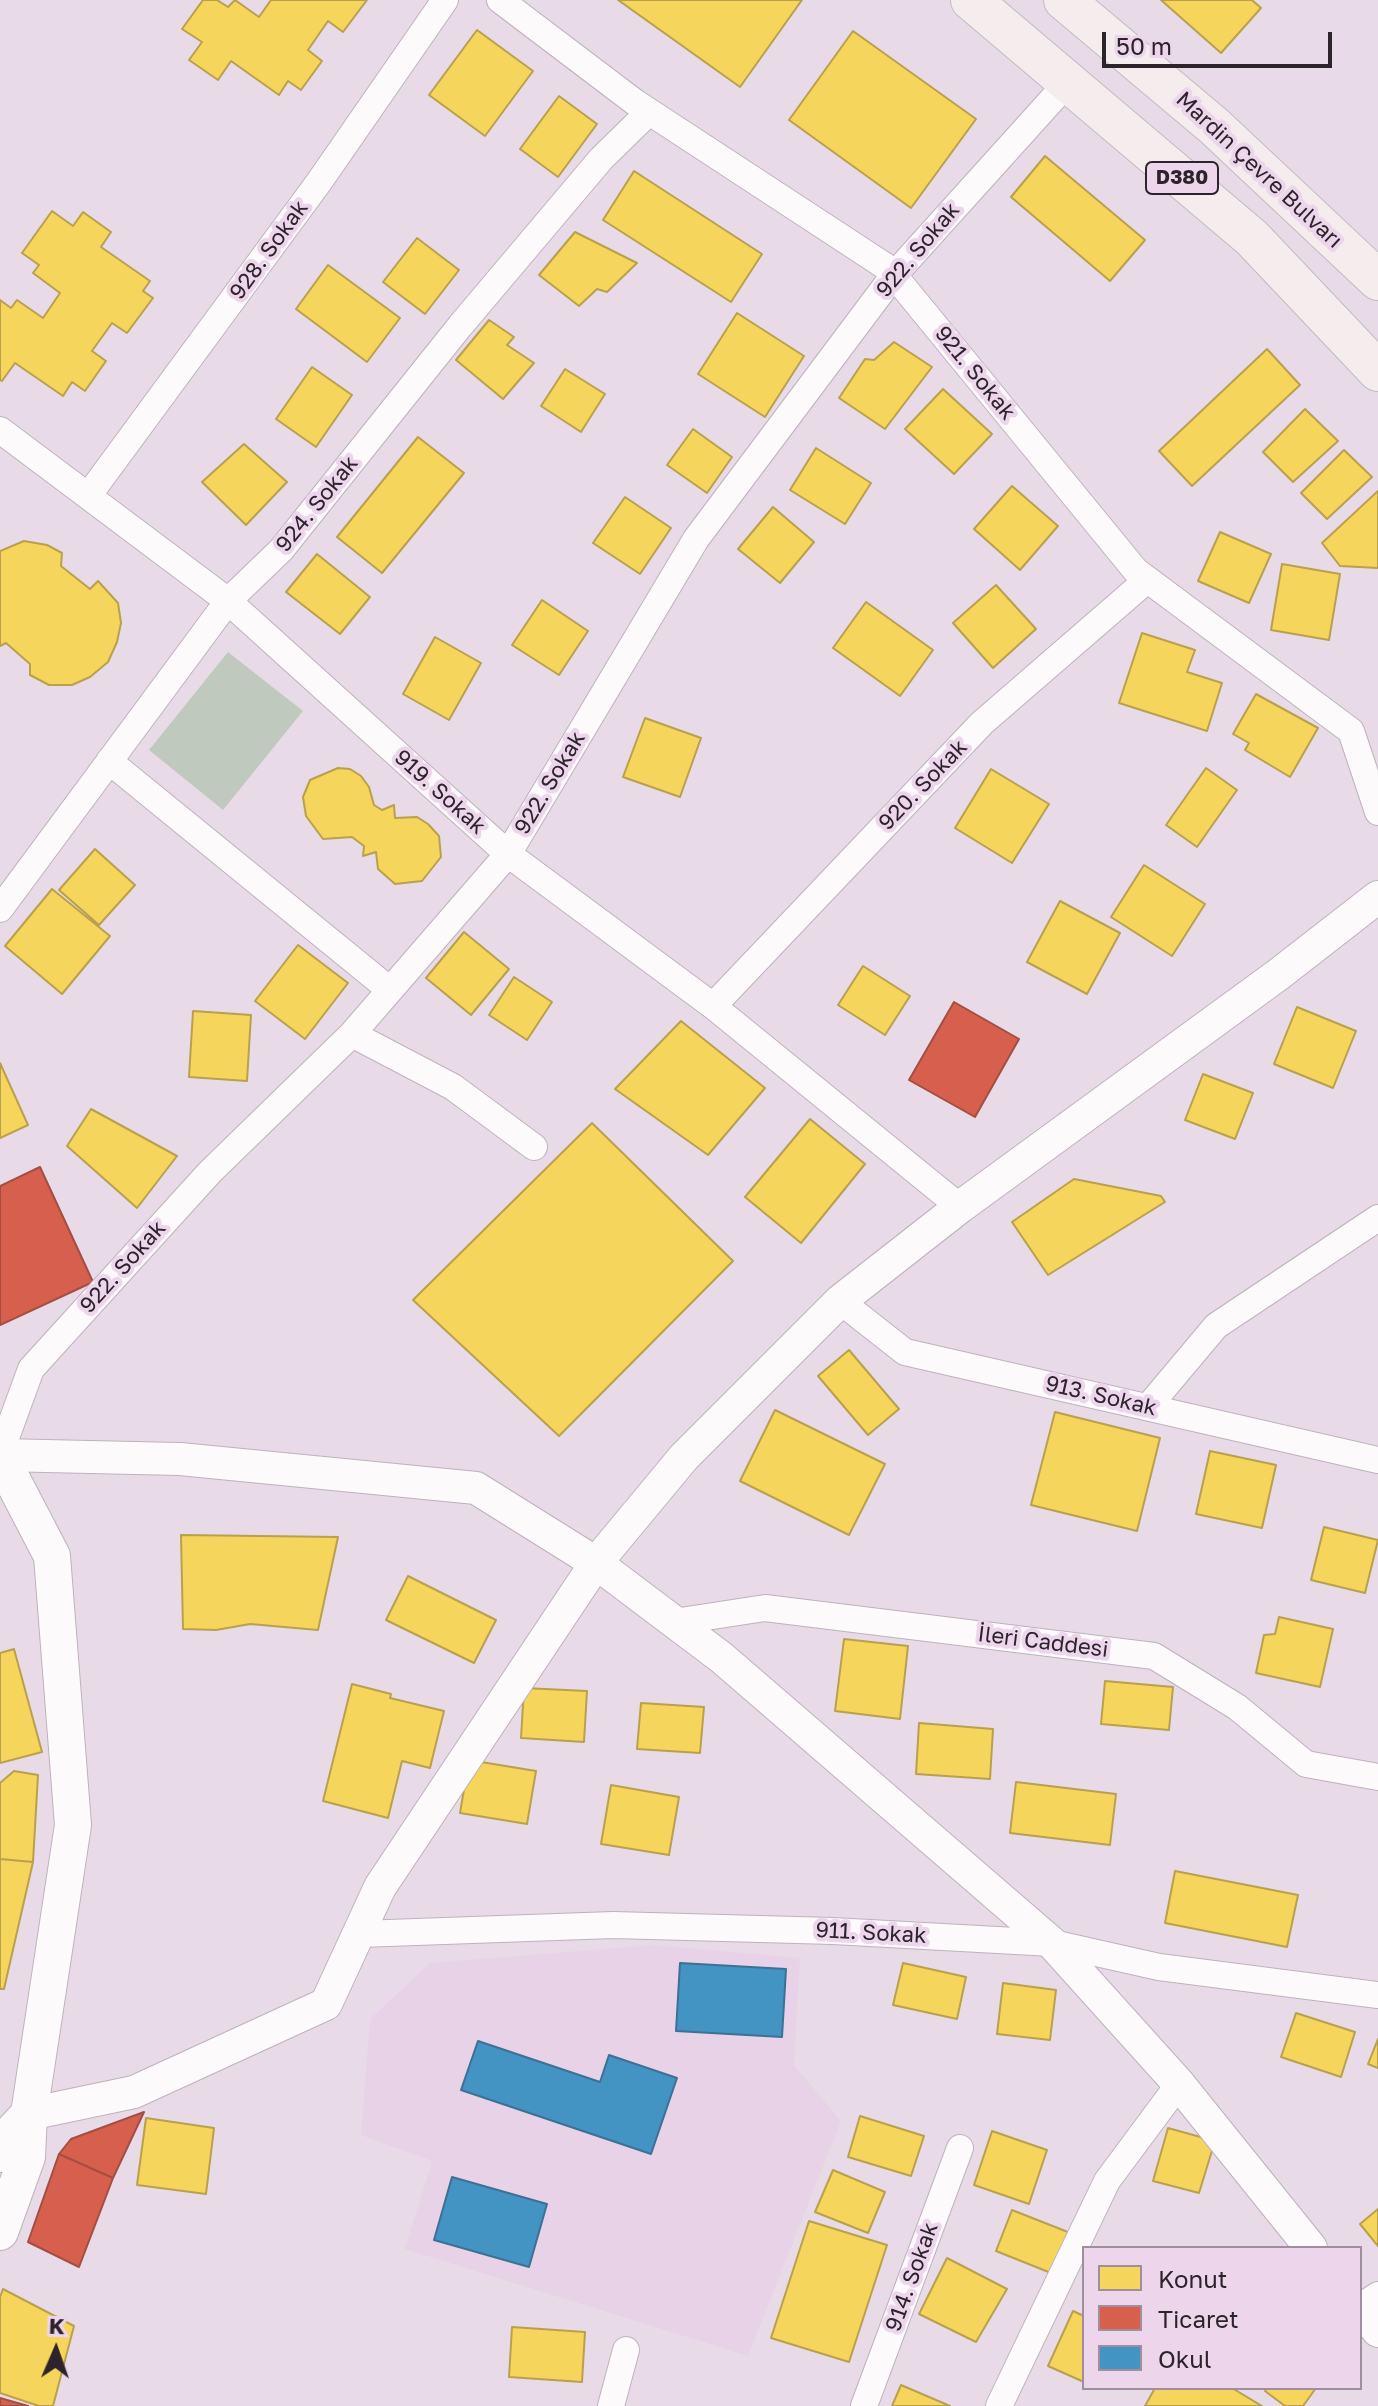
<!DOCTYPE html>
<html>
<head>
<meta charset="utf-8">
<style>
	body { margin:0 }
	#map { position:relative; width:1378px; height:2406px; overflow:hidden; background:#e8dbe7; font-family:"Golos Text",sans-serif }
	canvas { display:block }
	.legend { position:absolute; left:1082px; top:2246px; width:280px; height:144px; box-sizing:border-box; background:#edd6ec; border:2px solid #a08e9f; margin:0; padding:10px 14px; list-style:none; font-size:24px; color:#2c232b }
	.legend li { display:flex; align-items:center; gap:16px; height:40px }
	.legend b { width:40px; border:2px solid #a08e9f }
	.north { position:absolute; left:16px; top:2310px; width:80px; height:80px; -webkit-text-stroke:6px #edd6ec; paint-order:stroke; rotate:2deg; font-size:22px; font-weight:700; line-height:32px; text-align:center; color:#2c232b }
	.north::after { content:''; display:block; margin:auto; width:28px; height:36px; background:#2c232b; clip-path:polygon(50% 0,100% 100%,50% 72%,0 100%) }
	.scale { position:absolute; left:1102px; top:32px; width:230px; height:36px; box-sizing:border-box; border:4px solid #2c232b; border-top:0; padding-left:10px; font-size:24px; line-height:28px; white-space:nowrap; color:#2c232b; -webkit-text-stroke:6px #edd6ec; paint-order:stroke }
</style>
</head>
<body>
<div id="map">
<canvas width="1378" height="2406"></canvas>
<ul class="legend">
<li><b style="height:22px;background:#f6d55c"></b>Konut</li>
<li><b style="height:22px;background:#d6604d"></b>Ticaret</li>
<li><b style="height:22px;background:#4393c3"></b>Okul</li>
</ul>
<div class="north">K</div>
<div class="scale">50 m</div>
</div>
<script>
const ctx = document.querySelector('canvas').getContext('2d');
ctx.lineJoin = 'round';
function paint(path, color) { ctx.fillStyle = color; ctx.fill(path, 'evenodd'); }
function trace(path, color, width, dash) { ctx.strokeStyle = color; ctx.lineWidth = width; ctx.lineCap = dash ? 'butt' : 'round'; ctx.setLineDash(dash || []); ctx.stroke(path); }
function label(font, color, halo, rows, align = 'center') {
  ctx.font = font + ' "Golos Text",sans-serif'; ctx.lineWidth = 8; ctx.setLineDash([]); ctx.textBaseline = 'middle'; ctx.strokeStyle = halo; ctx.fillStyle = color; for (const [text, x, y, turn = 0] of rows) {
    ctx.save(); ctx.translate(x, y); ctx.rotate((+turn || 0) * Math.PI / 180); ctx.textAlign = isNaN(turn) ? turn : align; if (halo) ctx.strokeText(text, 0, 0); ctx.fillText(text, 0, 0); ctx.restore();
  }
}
paint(new Path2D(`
	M654,1945L800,1958L794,2065L841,2121L748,2356L405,2249L432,2161L361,2135L370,2019L430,1963Z`), '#e8d2e7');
paint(new Path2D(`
	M228,652L303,711L223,810L149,750Z`), '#c0c9bd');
const homes = new Path2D(`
	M203,0H217L228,7L235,0L259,17L271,0H367L343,32L328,21L308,50L322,61L301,90L288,81L279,95L231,61L218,80L189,60L202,42L182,29Z
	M618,0H802L740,87Z
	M1161,0H1252L1261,8L1221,53Z
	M477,30L533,71L485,136L429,95Z
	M853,31L976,119L911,208L789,120Z
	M559,96L597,124L558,177L520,149Z
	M1045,156L1145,240L1110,281L1011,197Z
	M634,171L762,254L731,302L603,220Z
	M52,211L73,226L83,212L111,232L101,247L150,281L143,291L153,298L127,333L112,323L92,351L106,361L85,391L72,382L63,396L15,363L2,381L0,380V300L11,308L17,300L43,318L60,293L33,273L39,265L22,253Z
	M575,232L637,263L607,292L597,289L579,306L539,275Z
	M417,238L459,270L425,314L383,282Z
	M328,265L400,318L367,362L296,309Z
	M737,313L804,356L765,417L698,374Z
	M489,320L514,337L507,345L534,363L503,399L456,360Z
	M894,342L932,367L885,429L839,398L865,359L874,360Z
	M1267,349L1300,385L1192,486L1159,451Z
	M312,367L352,395L316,447L276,419Z
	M565,369L605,394L581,432L541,406Z
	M943,389L992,434L954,474L905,429Z
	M1305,409L1338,441L1293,482L1263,452Z
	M693,429L732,457L707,493L667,465Z
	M418,437L464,473L382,573L337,537Z
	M244,444L287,482L246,525L202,482Z
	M816,448L871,483L845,524L790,490Z
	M1344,450L1372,477L1327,519L1301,493Z
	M1012,486L1058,526L1020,570L974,529Z
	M1378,491V568L1340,566L1322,543Z
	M625,497L671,528L640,574L593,543Z
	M773,507L814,542L780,583L738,549Z
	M1220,532L1271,554L1249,603L1198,581Z
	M24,541L47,545L62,553L61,566L90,589L98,581L118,603L121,623L117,642L108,662L90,677L72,685H49L30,675V664L6,643L0,646V551Z
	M317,554L370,597L340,634L286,592Z
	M1282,564L1340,574L1329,640L1271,630Z
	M996,585L1036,629L993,668L953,623Z
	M542,600L588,631L559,675L512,645Z
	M866,602L933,650L900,696L833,648Z
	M1142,633L1195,650L1187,672L1222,683L1207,731L1119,703Z
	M435,637L481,663L449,720L403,694Z
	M1256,694L1318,728L1290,777L1245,750L1249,743L1233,734Z
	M645,718L701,738L680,797L623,777Z
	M338,768L350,769L361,776L369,787L374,805L382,810L394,805L395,818L417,817L428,824L439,836L441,857L422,881L395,884L378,869L376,852L363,856L364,846L352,837L323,839L306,816L303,797L310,780Z
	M1206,768L1237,790L1197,847L1166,825Z
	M991,769L1049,804L1012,863L955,828Z
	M95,849L135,885L99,925L59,890Z
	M1144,865L1205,904L1172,956L1111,917Z
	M52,889L110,936L62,994L5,946Z
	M1060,901L1120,933L1087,994L1027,962Z
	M464,932L509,969L471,1015L426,978Z
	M298,945L348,983L305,1039L255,1001Z
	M863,966L910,996L885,1035L838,1005Z
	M514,977L552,1002L527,1040L489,1015Z
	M1297,1007L1356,1031L1333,1088L1274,1064Z
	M193,1011L251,1015L247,1081L189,1077Z
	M681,1021L765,1088L708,1155L615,1089Z
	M0,1063L28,1125L0,1138Z
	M1203,1074L1253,1093L1235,1139L1185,1120Z
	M91,1109L177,1156L137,1208L67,1146Z
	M810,1119L865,1164L801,1243L745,1197Z
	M592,1123L733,1261L559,1436L413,1300Z
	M1074,1179L1161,1196L1165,1202L1048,1275L1012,1222Z
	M849,1350L899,1409L868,1435L818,1376Z
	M775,1410L885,1464L849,1535L740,1481Z
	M1055,1412L1160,1438L1137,1531L1031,1505Z
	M1210,1451L1276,1465L1262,1528L1196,1514Z
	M1324,1527L1378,1540L1365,1593L1311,1580Z
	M181,1535L338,1537L318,1630L250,1624L216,1630L183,1629Z
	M408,1576L496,1620L474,1663L386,1620Z
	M1279,1617L1333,1629L1320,1687L1256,1673L1264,1635L1275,1634Z
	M844,1639L908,1646L900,1719L835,1711Z
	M14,1649L42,1752L0,1763V1653Z
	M1105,1681L1173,1687L1169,1730L1101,1724Z
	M352,1684L391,1694L390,1698L444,1711L430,1768L402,1761L388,1818L323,1801Z
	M524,1688L587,1691L584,1742L521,1738Z
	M641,1703L704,1707L700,1753L637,1749Z
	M919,1723L993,1729L990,1779L916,1774Z
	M469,1760L536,1771L527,1824L460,1813Z
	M14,1771L38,1775L33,1862L0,1859V1783Z
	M1016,1782L1116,1794L1110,1845L1010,1833Z
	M611,1785L679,1797L669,1855L601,1844Z
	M0,1859L33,1862L4,1989H0Z
	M1175,1871L1298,1895L1287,1947L1165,1923Z
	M903,1963L966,1977L957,2019L893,2005Z
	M1003,1983L1056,1990L1050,2040L997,2034Z
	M1296,2013L1355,2032L1341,2077L1281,2057Z
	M1378,2039V2068L1368,2064Z
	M860,2116L924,2136L911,2176L848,2157Z
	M146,2118L214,2128L206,2194L137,2185Z
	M1168,2128L1215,2141L1199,2193L1153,2181Z
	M992,2131L1047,2150L1029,2204L974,2185Z
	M833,2170L885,2192L868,2233L815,2212Z
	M1378,2209V2246L1360,2224Z
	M1012,2210L1073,2234L1056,2275L996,2251Z
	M809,2221L887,2245L849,2362L771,2338Z
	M947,2258L1007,2289L976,2342L919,2314Z
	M3,2289L74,2326L53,2406H39L0,2393V2297Z
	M1073,2311L1084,2316V2382L1048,2366Z
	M512,2327L585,2332L582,2382L509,2377Z
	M901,2385L950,2406H892Z
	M1155,2388H1232L1262,2406H1145Z
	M1267,2388H1316L1303,2406H1285L1265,2391Z`);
paint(homes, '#f6d55c');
trace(homes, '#b9a04d', 2);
const shops = new Path2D(`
	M954,1002L1019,1039L975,1117L909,1080Z
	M40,1167L93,1282L0,1325V1186Z
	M144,2112L113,2178L59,2154L71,2139Z
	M59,2154L113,2178L79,2267L28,2242Z
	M0,2398L28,2406H0Z`);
paint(shops, '#d6604d');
trace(shops, '#a34e43', 2);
const schools = new Path2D(`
	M680,1963L786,1969L782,2037L676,2031Z
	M478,2041L600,2082L609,2055L677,2078L651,2154L461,2090Z
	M452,2177L547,2204L529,2267L434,2240Z`);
paint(schools, '#4393c3');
trace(schools, '#3c7195', 2);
const minor = new Path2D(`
	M500,0L636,103L888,268L1136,571L1351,731L1378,812
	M0,430L228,601L508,854L713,1006L960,1207
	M88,496L319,182L445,0
	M109,761L390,990
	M0,909L228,601L281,550L460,326L601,159L649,112
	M713,1006L982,723L1147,580
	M352,1034L453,1087L534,1147
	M840,1301L905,1352L1378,1460
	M1148,1407L1216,1326L1378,1218
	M0,1454L31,1369L210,1172L352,1034L508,854L696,539L894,275L1069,81
	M674,1622L765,1608L1154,1656L1237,1707L1306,1764L1378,1777
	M360,1934L613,1925L833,1931L1052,1943L1159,1967L1378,1995
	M1360,2307L1378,2295
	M611,2406L626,2350
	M864,2406L960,2148
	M999,2406L1107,2181L1179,2084`);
const tertiary = new Path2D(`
	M0,1455L180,1459L476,1488L596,1563L722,1658L1052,1943L1179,2084L1311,2248
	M29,2114L134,2092L326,2004L380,1887L596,1563L684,1457L840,1301L960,1207L1279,974L1378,897
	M1360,2308L1378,2331`);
const secondary = new Path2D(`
	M0,1456L52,1556L73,1825L29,2114L27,2157L0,2232
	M0,2154L4,2141L29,2114`);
const primary = new Path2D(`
	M971,0L1252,238L1378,371
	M1064,0L1214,126L1378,280`);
trace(minor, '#bdb2bc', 28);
trace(tertiary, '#bdb2bc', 34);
trace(secondary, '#bdb2bc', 38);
trace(primary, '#c1bac0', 42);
trace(minor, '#fcfafb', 26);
trace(tertiary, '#fcfafb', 32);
trace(secondary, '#fcfafb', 36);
trace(primary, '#f5eded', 40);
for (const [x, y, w] of [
	[1182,178,72]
]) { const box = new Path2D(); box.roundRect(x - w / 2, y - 16, w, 32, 6); ctx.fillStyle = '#edd6ec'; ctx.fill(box); trace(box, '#2c232b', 2); }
label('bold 20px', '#2c232b', null, [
	["D380",1182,178]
]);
label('22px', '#2c232b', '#edd6ec', [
	["Mardin Çevre Bulvarı",1259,170,43],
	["928. Sokak",269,250,-54],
	["922. Sokak",918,250,-50],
	["921. Sokak",975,373,51],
	["924. Sokak",317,504,-51],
	["922. Sokak",550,783,-59],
	["920. Sokak",923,785,-46],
	["919. Sokak",440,792,42],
	["922. Sokak",123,1267,-48],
	["913. Sokak",1101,1396,13],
	["İleri Caddesi",1043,1642,7],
	["911. Sokak",871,1933,3],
	["914. Sokak",912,2277,-70]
]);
</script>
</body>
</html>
